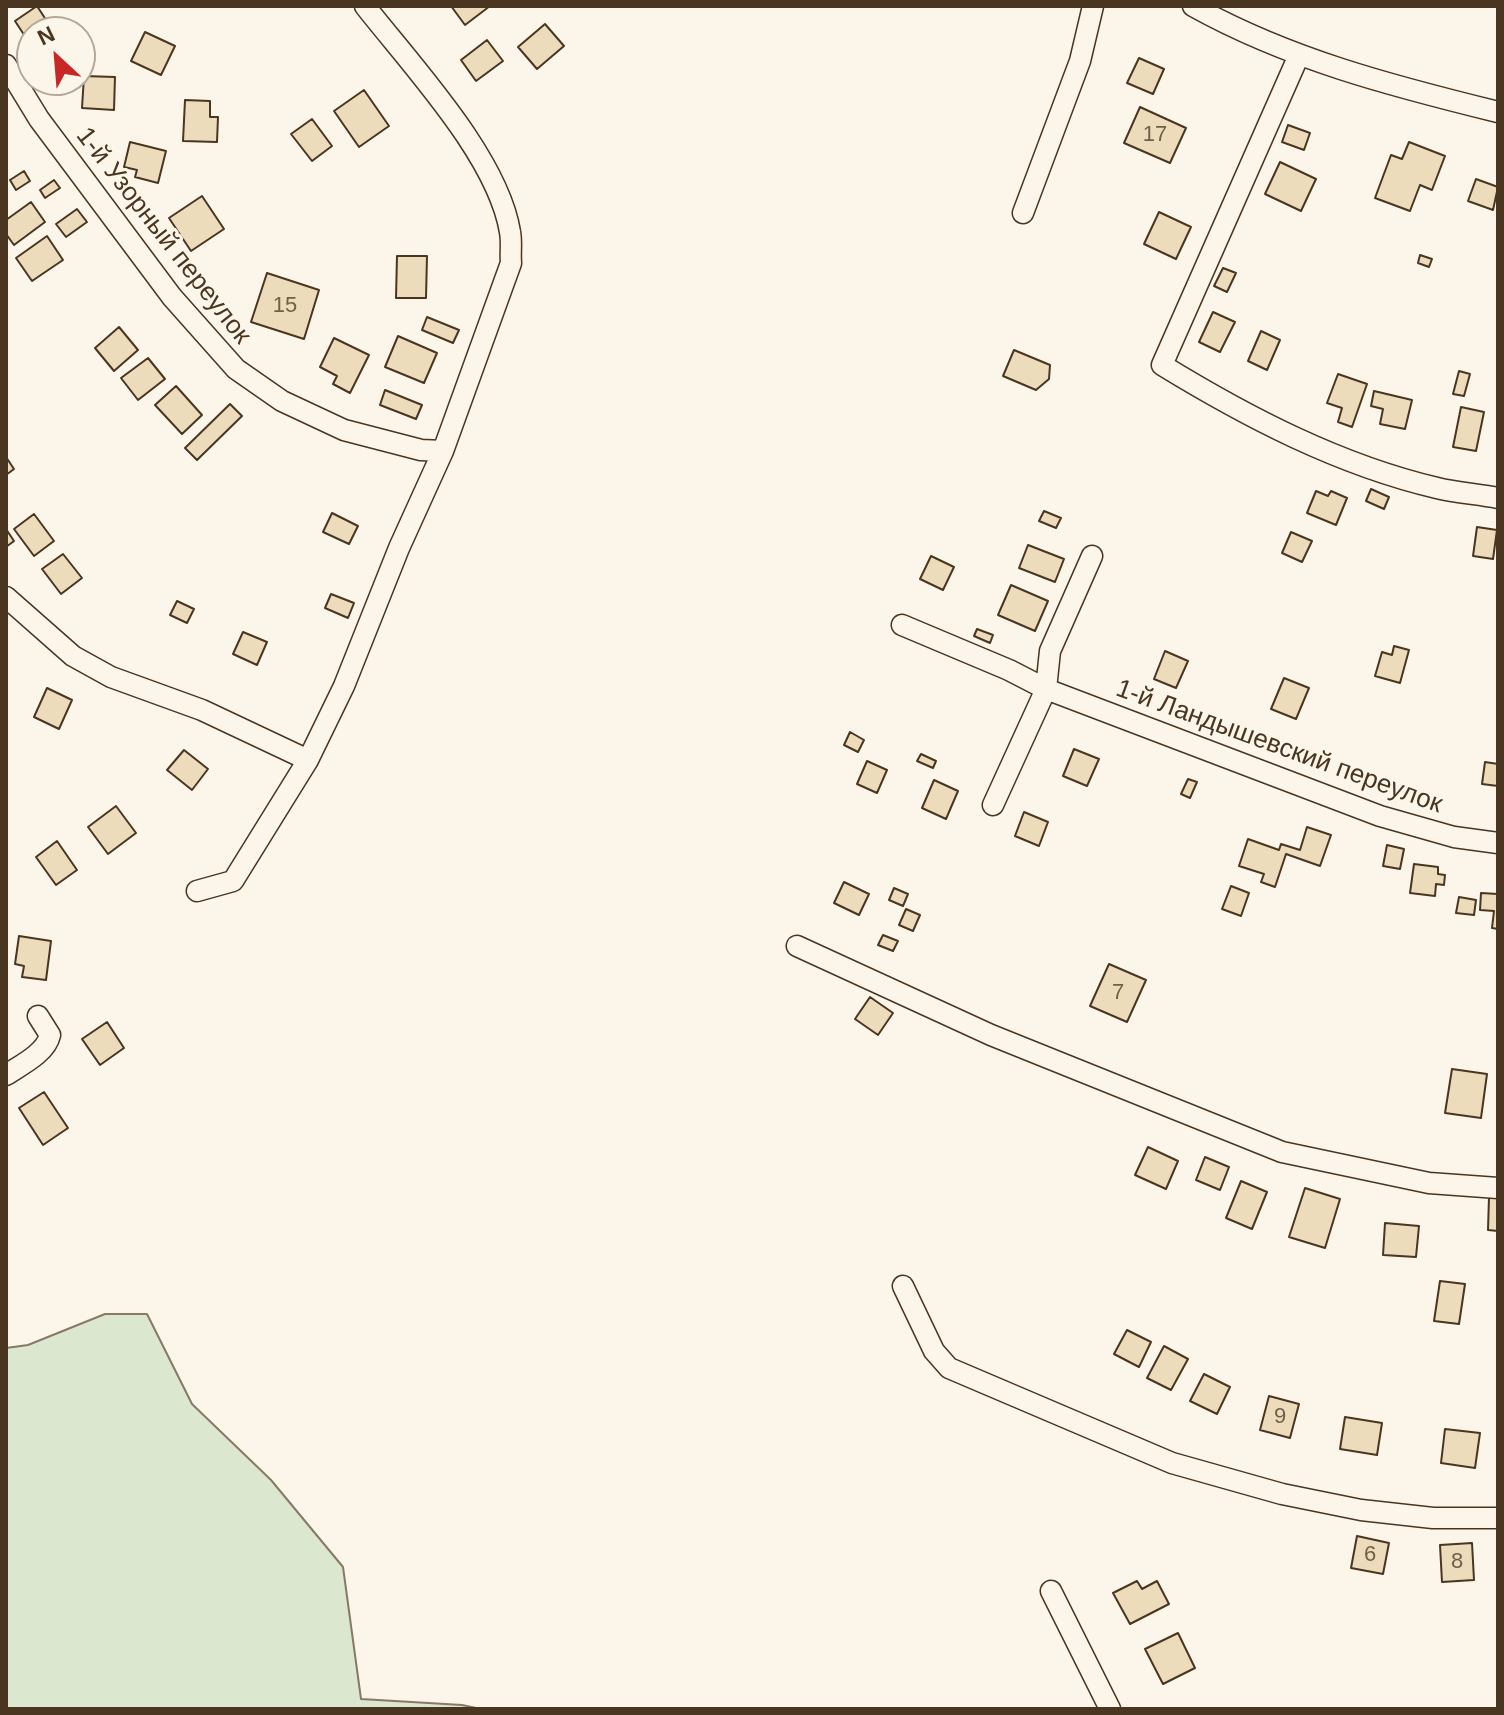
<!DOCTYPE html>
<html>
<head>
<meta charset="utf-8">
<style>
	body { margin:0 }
	#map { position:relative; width:1504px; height:1715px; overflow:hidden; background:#fbf6e9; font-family:Arial,sans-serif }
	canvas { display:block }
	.frame { position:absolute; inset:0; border:8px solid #4a3520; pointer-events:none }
	.north { position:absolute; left:16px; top:16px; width:80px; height:80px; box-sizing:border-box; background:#fbf6e9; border:2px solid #b4a999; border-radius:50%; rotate:334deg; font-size:22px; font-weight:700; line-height:32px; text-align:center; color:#4a3520 }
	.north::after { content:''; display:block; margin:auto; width:28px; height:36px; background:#c62828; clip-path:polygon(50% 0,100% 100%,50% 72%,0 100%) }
</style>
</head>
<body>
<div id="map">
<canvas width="1504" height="1715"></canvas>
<div class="frame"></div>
<div class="north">N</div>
</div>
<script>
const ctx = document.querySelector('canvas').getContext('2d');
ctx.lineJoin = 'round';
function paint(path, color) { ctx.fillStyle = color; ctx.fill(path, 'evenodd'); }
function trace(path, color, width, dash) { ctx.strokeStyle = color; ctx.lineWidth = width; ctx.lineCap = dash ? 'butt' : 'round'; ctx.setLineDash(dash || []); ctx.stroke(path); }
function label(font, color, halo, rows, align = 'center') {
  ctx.font = font + ' Arial,sans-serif'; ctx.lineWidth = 6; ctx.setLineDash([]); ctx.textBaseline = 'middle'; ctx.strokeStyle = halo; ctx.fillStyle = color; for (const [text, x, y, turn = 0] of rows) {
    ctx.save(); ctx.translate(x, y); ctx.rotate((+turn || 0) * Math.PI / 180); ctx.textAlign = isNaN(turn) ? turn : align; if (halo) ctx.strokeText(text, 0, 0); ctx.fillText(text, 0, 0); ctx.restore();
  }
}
const green = new Path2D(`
	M105,1314H147L192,1404L271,1480L343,1567L361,1699L462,1705L481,1709H6V1348L28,1345Z`);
paint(green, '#dce7d0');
trace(green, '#887966', 2);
const building = new Path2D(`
	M37,6L54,32H32V47L15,21Z
	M451,6H490L465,25Z
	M545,24L564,46L537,69L518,47Z
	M145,32L175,46L161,75L131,61Z
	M487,40L503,61L476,81L461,60Z
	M1139,58L1164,69L1153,94L1127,83Z
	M84,76L115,77L114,110L82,108Z
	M364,90L389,126L359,147L334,111Z
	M185,100L210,101V117H218L217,142L183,141Z
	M1140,107L1186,128L1170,163L1124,143Z
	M312,119L332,146L312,161L291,134Z
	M1288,125L1310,133L1304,150L1282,142Z
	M130,142L166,151L158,183L135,177L137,170L124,167Z
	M1409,142L1445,156L1432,190L1420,185L1410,211L1375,198L1391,155L1402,159Z
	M1280,162L1316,179L1301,211L1265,194Z
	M24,171L30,181L16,190L10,180Z
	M1476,179L1498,187L1493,210L1468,201Z
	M54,180L60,188L45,198L40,190Z
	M202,196L224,229L191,251L169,218Z
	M31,202L45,222L14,245L6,234V220Z
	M77,209L87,222L66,237L56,224Z
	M1159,212L1191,227L1176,259L1144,244Z
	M47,236L63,260L32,281L16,258Z
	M1420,255L1432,259L1429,267L1418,263Z
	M397,256H427L426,298H396Z
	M1223,268L1236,273L1227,292L1214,286Z
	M267,273L319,290L304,339L251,322Z
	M1213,312L1235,322L1220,352L1199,342Z
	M427,317L459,330L453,343L422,330Z
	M119,327L138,350L114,371L95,348Z
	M1261,331L1280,340L1267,370L1248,361Z
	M398,336L437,353L424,383L385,367Z
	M334,338L369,355L350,393L333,384L337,376L320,367Z
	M1014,350L1050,365L1049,379L1036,390L1003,376Z
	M148,358L165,379L138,400L121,378Z
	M1459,371L1470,374L1464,396L1453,394Z
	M1338,374L1367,384L1352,427L1338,422L1342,408L1327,403Z
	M176,386L202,415L182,434L155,405Z
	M385,390L422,405L416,419L380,405Z
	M1374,391L1412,400L1405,429L1380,424L1383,409L1371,406Z
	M230,404L242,416L197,460L185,448Z
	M1461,407L1484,412L1476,451L1453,447Z
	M6,457L14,469L6,475Z
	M1371,489L1389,497L1384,509L1366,501Z
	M1316,491L1328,496L1331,491L1347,498L1336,525L1307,513Z
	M1044,511L1061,518L1056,528L1039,521Z
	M332,513L358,526L349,544L323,532Z
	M34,514L54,541L34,556L14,529Z
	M1477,527L1497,530L1493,559L1473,556Z
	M6,529L14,541L6,547Z
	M1291,532L1312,541L1302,562L1282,553Z
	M1028,545L1064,559L1055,582L1019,568Z
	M63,554L82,578L61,594L42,569Z
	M931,556L954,567L943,590L920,579Z
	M1011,585L1048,601L1035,631L998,615Z
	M331,594L354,603L348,618L325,608Z
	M177,601L194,609L187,623L170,615Z
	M977,629L993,635L990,643L974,636Z
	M243,632L267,642L257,665L233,654Z
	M1394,646L1409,650L1400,683L1375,676L1382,652L1392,655Z
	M1165,651L1188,661L1176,688L1154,679Z
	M1284,678L1309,688L1296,719L1271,709Z
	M47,688L72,700L59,729L34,717Z
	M850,732L864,740L858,752L844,745Z
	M1074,749L1099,759L1087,786L1063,776Z
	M184,750L208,769L192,790L167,770Z
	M921,754L936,761L933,768L917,761Z
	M867,761L887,770L877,793L857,784Z
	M1485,762L1498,764V786L1482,784Z
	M1188,779L1197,782L1190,798L1181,794Z
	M934,780L958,791L946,819L922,808Z
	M116,806L136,833L108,854L88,827Z
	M1024,812L1048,822L1039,846L1015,836Z
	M1307,827L1331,835L1320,866L1286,854L1275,887L1261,882L1264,874L1239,866L1248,839L1279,850L1281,844L1300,850Z
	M57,841L77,870L56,885L36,857Z
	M1387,845L1404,849L1400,869L1383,866Z
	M1414,864L1438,867V874L1445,875L1444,885L1436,884L1435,896L1410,893Z
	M844,882L869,894L859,915L834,903Z
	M1231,886L1249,893L1241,916L1222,909Z
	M894,888L908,894L903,906L889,900Z
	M1481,893L1498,894V929L1492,928L1494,911L1480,910Z
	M1459,897L1476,900L1474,915L1456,913Z
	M906,909L920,915L913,931L899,925Z
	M883,935L898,941L893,951L878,945Z
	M19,936L51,941L46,980L22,977L24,966L15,964Z
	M1109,964L1146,980L1127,1022L1090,1006Z
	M870,997L893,1013L878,1035L855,1019Z
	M107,1022L124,1048L100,1065L82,1039Z
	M1452,1069L1487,1074L1481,1118L1445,1113Z
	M44,1092L68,1128L43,1145L19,1108Z
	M1148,1147L1178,1161L1166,1189L1135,1175Z
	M1205,1157L1229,1167L1220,1190L1196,1180Z
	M1241,1181L1267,1192L1252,1229L1226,1218Z
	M1305,1188L1340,1199L1325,1248L1289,1237Z
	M1489,1197H1498V1231L1488,1230Z
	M1385,1223L1419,1226L1416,1257L1383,1255Z
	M1440,1281L1465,1284L1459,1324L1434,1321Z
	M1127,1330L1151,1342L1139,1367L1114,1354Z
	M1164,1346L1188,1359L1171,1390L1147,1378Z
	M1204,1374L1230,1387L1217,1414L1190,1401Z
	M1269,1396L1299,1404L1290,1438L1260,1430Z
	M1345,1417L1382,1423L1377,1455L1340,1449Z
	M1445,1429L1480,1433L1475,1468L1441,1463Z
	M1357,1536L1389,1543L1383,1574L1351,1568Z
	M1472,1543L1474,1580L1442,1582L1440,1545Z
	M1137,1581L1142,1589L1157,1581L1169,1604L1130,1624L1113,1593Z
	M1178,1633L1195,1668L1163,1684L1145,1649Z`);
paint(building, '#ecdcbc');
trace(building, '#4a3520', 2);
const minor = new Path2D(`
	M1193,6C1288,59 1392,86 1498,112
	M1299,55L1162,365C1247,417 1339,465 1437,488C1457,493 1478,494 1498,498
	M6,65L39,119L172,297L236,369L282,401L344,430L421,450L443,451
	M1023,213L1080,61L1093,6
	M6,597L73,656L111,677L202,710L308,760
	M902,625L1009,670L1046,689L1380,816L1454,837L1498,843
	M993,805L1046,689L1050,651L1092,556
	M197,891L233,881L308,760L344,686L399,548L443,451L511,263C510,253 512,242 510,232C498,157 412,66 365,6
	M797,946L991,1035L1282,1152L1429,1183L1498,1188
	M6,1075C21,1065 46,1053 50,1035L38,1016
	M903,1286L934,1351L949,1368L1172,1463L1282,1494L1361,1510L1433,1518H1498
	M1051,1591L1110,1709`);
trace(minor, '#4a3520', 23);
trace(minor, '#fbf6e9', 20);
label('22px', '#725f47', null, [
	["17",1155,135],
	["15",285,306],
	["7",1118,993],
	["9",1280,1417],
	["6",1370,1555],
	["8",1457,1562]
]);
label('26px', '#4a3520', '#fbf6e9', [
	["1-й Узорный переулок",163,236,52],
	["1-й Ландышевский переулок",1279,747,20]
]);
</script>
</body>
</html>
